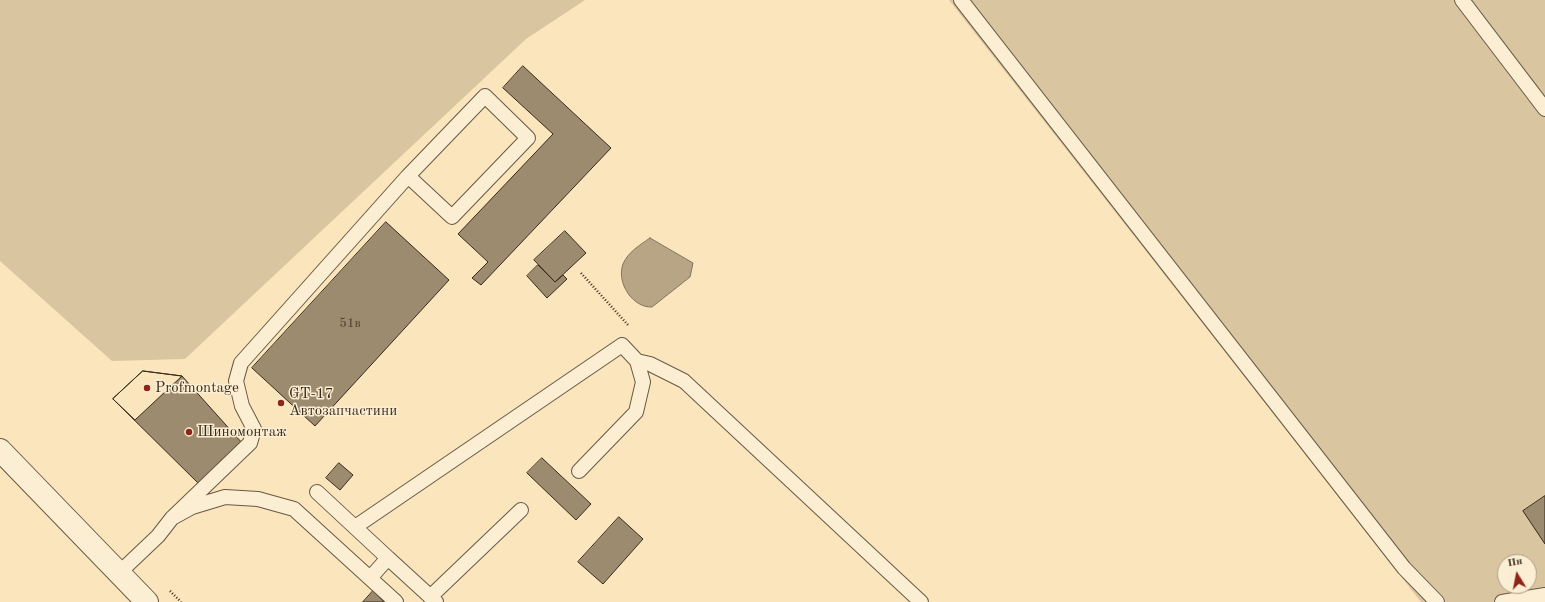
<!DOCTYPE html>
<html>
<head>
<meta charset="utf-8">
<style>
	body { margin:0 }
	#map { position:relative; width:1545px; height:602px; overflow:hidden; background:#fbe5bc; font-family:"Old Standard TT",serif }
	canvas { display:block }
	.north { position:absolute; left:1497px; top:554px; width:40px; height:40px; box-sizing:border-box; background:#fceed3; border:1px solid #ada08a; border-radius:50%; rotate:350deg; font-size:11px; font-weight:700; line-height:16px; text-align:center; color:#362a1c }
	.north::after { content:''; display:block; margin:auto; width:14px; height:18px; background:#8f2418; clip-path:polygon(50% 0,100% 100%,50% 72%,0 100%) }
</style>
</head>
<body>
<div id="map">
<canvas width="1545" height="602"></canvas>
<div class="north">Пн</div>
</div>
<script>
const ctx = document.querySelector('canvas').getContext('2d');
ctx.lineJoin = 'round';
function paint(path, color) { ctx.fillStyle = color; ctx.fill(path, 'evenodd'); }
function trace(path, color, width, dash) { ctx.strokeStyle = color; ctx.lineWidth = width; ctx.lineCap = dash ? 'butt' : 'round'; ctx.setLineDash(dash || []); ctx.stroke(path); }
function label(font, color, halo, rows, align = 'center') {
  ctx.font = font + ' "Old Standard TT",serif'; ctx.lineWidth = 3; ctx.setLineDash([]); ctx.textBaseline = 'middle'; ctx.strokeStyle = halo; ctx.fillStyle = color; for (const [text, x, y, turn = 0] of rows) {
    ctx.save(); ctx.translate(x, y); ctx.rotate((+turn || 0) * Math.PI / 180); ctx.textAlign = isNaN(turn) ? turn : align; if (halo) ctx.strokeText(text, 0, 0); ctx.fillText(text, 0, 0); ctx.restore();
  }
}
paint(new Path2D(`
	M0,0H585L526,39L185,359L112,361L0,261Z
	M949,0H1545V602H1421ZM1505,562H1529V586H1505Z`), '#dac5a1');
const water = new Path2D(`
	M650,238L693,263L690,277L652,307C633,308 616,283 623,264C628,252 640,245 650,238Z`);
paint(water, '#b8a586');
trace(water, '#84745c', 1);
const building = new Path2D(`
	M523,66L611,148L481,285L472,278L488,262L458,234L553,134L503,88Z
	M386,222L449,280L315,426L252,368Z
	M565,231L586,253L555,282L534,260Z
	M538,265L555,282L563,275L567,279L547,298L527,276Z
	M143,371L182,376L243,444L199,484L113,399Z
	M143,371L182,376L135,420L113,399Z
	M542,458L591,504L576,520L527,473Z
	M339,463L353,475L340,490L326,478Z
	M1545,496V544L1523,511Z
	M619,517L643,539L603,584L578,562Z
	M373,591L384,602H363Z`);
paint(building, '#9c8b6f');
trace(building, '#362a1c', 1);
const service = new Path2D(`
	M961,0L1404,568L1437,602
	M1462,0L1545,109
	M637,361L650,364L684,381L921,602
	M317,492L388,558
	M172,518L250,443L254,429L242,406L236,381L241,363L408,176L452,217L528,138L485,96L408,176
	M355,527L622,345L637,361L643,382L636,412L579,471
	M119,573L158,536L172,518L192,507L225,497L258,499L294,509L396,602
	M370,578L388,558L436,602
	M430,597L521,510
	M1502,602L1545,595`);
const tertiary = new Path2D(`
	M0,450L147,602`);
trace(service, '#675944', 16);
trace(tertiary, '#675944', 24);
trace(new Path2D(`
	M581,273L628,325
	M170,591L181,602`), '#362a1c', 2.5, [1, 2]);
trace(service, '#fceed3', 14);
trace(tertiary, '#fceed3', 22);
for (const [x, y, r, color] of [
	[147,388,4,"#8f2418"],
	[281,403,4,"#8f2418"],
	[189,432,4,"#8f2418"]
]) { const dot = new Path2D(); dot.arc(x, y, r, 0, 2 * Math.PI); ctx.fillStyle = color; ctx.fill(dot); trace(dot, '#fceed3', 1.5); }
label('13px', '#504231', null, [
	["51в",350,324]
]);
label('15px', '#362a1c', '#fceed3', [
	["Profmontage",155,388],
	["GT-17",289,394],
	["Автозапчастини",289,411],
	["Шиномонтаж",197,432]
], 'left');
</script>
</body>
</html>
